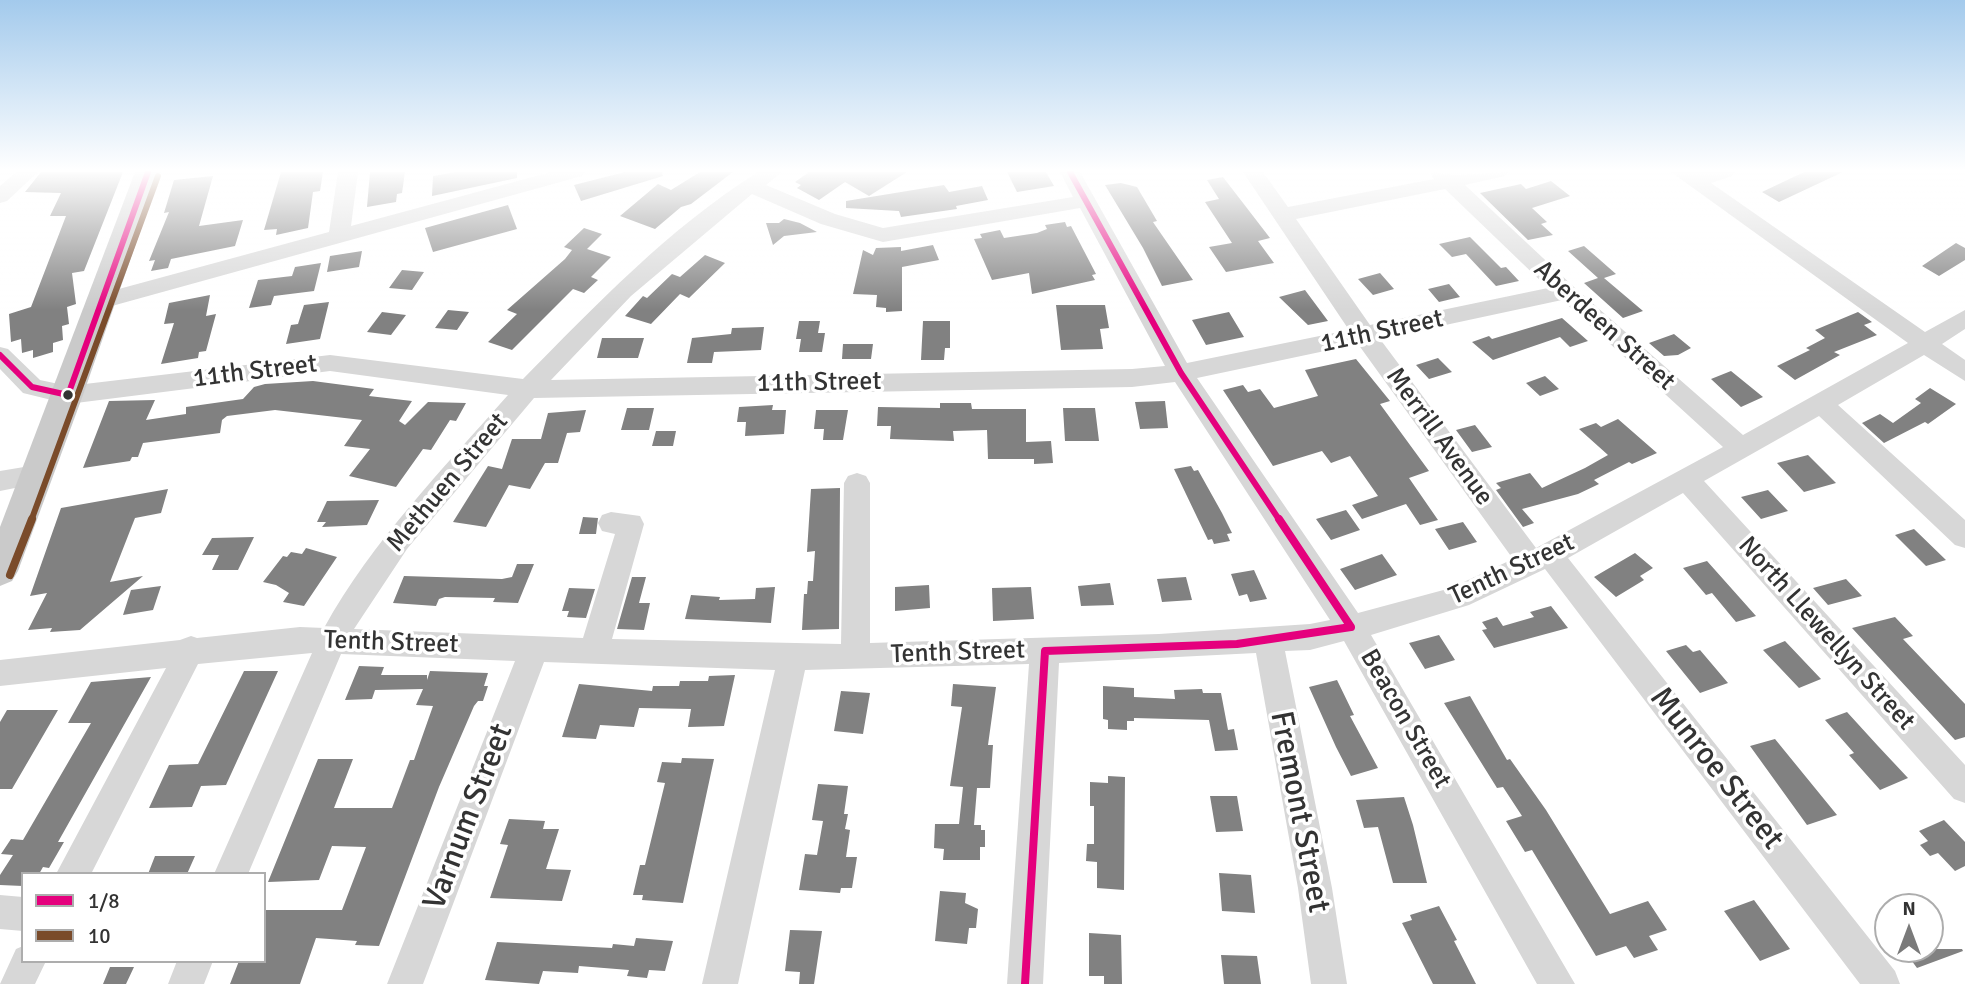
<!DOCTYPE html>
<html>
<head>
<meta charset="utf-8">
<style>
	body { margin:0 }
	#map { position:relative; width:1965px; height:984px; overflow:hidden; background:#fff; font-family:Signika,sans-serif }
	canvas { display:block }
	.legend { position:absolute; left:21px; top:872px; width:245px; height:91px; box-sizing:border-box; background:#fff; border:2px solid #adadad; margin:0; padding:9px 12px; list-style:none; font-size:21px; color:#333 }
	.legend li { display:flex; align-items:center; gap:14px; height:35px }
	.legend b { width:35px; border:2px solid #adadad }
	.north { position:absolute; left:1874px; top:893px; width:70px; height:70px; box-sizing:border-box; background:#fff; border:2px solid #adadad; border-radius:50%; rotate:0deg; font-size:19px; font-weight:700; line-height:28px; text-align:center; color:#333 }
	.north::after { content:''; display:block; margin:auto; width:24px; height:32px; background:#7a7a7a; clip-path:polygon(50% 0,100% 100%,50% 72%,0 100%) }
</style>
</head>
<body>
<div id="map">
<canvas width="1965" height="984"></canvas>
<ul class="legend">
<li><b style="height:9px;background:#e5007d"></b>1/8</li>
<li><b style="height:9px;background:#7a4b2a"></b>10</li>
</ul>
<div class="north">N</div>
</div>
<script>
const ctx = document.querySelector('canvas').getContext('2d');
ctx.lineJoin = 'round';
function paint(path, color) { ctx.fillStyle = color; ctx.fill(path, 'evenodd'); }
function trace(path, color, width, dash) { ctx.strokeStyle = color; ctx.lineWidth = width; ctx.lineCap = dash ? 'butt' : 'round'; ctx.setLineDash(dash || []); ctx.stroke(path); }
function label(font, color, halo, rows, align = 'center') {
  ctx.font = font + ' Signika,sans-serif'; ctx.lineWidth = 7; ctx.setLineDash([]); ctx.textBaseline = 'middle'; ctx.strokeStyle = halo; ctx.fillStyle = color; for (const [text, x, y, turn = 0] of rows) {
    ctx.save(); ctx.translate(x, y); ctx.rotate((+turn || 0) * Math.PI / 180); ctx.textAlign = isNaN(turn) ? turn : align; if (halo) ctx.strokeText(text, 0, 0); ctx.fillText(text, 0, 0); ctx.restore();
  }
}
paint(new Path2D(`
	M41,172H123L84,271L72,273L76,304L67,307L69,324L62,326L63,340L53,343V352L33,358V350L22,353L21,339L11,342L9,314L31,307L66,216H50L61,193L25,192Z
	M281,172H323L320,191L313,192L308,228L276,235L277,229L264,230Z
	M370,172H405L402,193L397,194L396,202L367,207Z
	M455,172H517V178L432,196L433,176Z
	M625,172H662L663,176L581,201L574,185Z
	M700,172H733L691,204L681,207L655,229L620,216L658,184L671,190Z
	M809,172H907L869,196L845,182L819,200L797,188L801,185L795,182Z
	M1007,172H1046L1054,186L1017,192Z
	M1804,172H1843L1779,202L1762,192Z
	M213,176L199,226L243,220L235,246L171,259L168,268L151,271L155,260L149,261L169,212L164,213L174,180Z
	M1223,177L1270,238L1258,241L1274,263L1226,272L1209,247L1232,243L1205,202L1219,199L1207,180Z
	M1551,181L1570,196L1532,208L1547,222L1541,224L1553,235L1528,240L1480,193L1521,184L1526,189Z
	M1121,183L1137,187L1157,221L1153,222L1155,225L1193,280L1162,286L1143,248L1105,185Z
	M944,185L949,192L982,186L988,200L956,206L957,209L901,217L899,211L846,208V201Z
	M508,205L517,229L433,252L425,228Z
	M784,219L800,223L817,232L784,236L773,245L766,223H779Z
	M1065,222L1067,227L1071,226L1096,274L1092,275L1095,280L1032,294L1029,273L992,280L974,239L982,238L980,234L1000,230L1004,238L1037,233L1047,229L1045,225Z
	M584,228L602,234L587,249L611,257L591,277L598,280L584,293L573,289L512,350L488,342L517,314L507,310L565,259L572,250L564,247Z
	M1470,237L1501,268L1506,267L1519,281L1496,286L1466,254L1452,257L1439,244Z
	M1956,243L1965,248V260L1939,276L1922,266Z
	M933,245L939,260L902,267V311L886,312V308L876,307L877,295L853,294L863,250L873,255L876,248L901,247V251Z
	M1584,246L1616,274L1604,278L1643,311L1623,318L1584,283L1598,278L1568,251Z
	M362,251L359,267L327,272L330,256Z
	M705,255L725,263L689,298L680,294L651,324L625,316L643,296L647,298L672,274L680,277Z
	M321,263L314,291L274,296L271,305L249,308L258,280L292,276L295,267Z
	M402,270L424,272L412,290L389,288Z
	M1380,273L1394,289L1373,295L1358,279Z
	M1449,284L1460,297L1439,302L1428,289Z
	M1305,290L1328,321L1308,325L1279,297Z
	M210,295L206,316L216,314L206,351L199,352L198,358L161,364L174,323L164,324L169,303Z
	M329,302L320,339L286,344L291,325L298,324L304,305Z
	M1056,305H1105L1109,328L1100,329L1103,349L1061,350Z
	M448,310L469,312L457,330L435,328Z
	M382,312L406,315L391,335L367,332Z
	M1229,312L1244,337L1206,345L1192,320Z
	M1858,312L1872,322L1864,325L1877,335L1834,352L1840,355L1795,380L1777,366L1810,350L1806,348L1825,338L1815,330Z
	M1562,318L1588,341L1570,347L1560,337L1493,360L1472,342L1489,336L1492,339Z
	M799,321H820L818,333H825L822,352H799L801,339H796Z
	M923,321H950V348H945L944,360H921Z
	M764,327L761,350L714,352L712,363H687L692,338L731,334L732,328Z
	M1674,334L1691,348L1678,355L1664,356L1649,343Z
	M602,338H644L638,358H597Z
	M843,344H873L871,359H842Z
	M1438,358L1452,372L1429,379L1416,365Z
	M1356,359L1390,401L1380,404L1429,471L1409,478L1438,520L1420,525L1406,504L1362,519L1352,505L1378,496L1350,456L1331,463L1322,451L1273,466L1223,390L1243,385L1248,392L1260,389L1274,408L1318,396L1305,370Z
	M1731,371L1763,397L1741,407L1711,379Z
	M1545,376L1559,389L1540,396L1526,383Z
	M313,381L374,389L369,396L412,401L399,421L405,425L428,402L466,403L456,421L450,420L431,450L423,449L396,487L349,476L370,449L344,446L362,420L275,410L227,416L222,420L220,433L143,443L138,457H132L130,461L83,468L109,401L155,400L146,420L186,414V407L243,399L254,387L265,384Z
	M1930,388L1956,404L1928,424L1925,422L1884,443L1862,423L1880,414L1893,423L1921,403L1915,399Z
	M1165,401L1168,428L1140,429L1135,402Z
	M940,403H971L972,409H1026V442L1051,441L1053,463L1034,464V459H988L987,430L953,431L954,441L890,439L891,426H877L878,407L940,408Z
	M773,405L772,410H786L784,434L745,436L746,422H737L739,407Z
	M627,408H654L649,430H621Z
	M1063,408H1095L1099,441H1065Z
	M586,410L580,432L567,433L558,463H545L530,489L509,485L486,527L453,522L488,466L502,469L512,439H541L548,413Z
	M816,410H848L843,440H823L824,429H814Z
	M1618,419L1657,453L1632,464L1629,462L1594,480L1599,484L1578,494L1522,509L1534,523L1523,527L1496,490L1501,488L1496,483L1530,473L1542,488L1585,468L1608,455L1579,429L1596,423L1601,427Z
	M1475,425L1492,447L1472,452L1456,430Z
	M656,431H676L673,446H652Z
	M1808,455L1836,483L1804,492L1777,463Z
	M1191,466L1194,471L1198,470L1222,513L1232,533L1227,534L1230,541L1214,544L1212,539L1208,540L1174,469Z
	M840,488L839,629L802,630L804,594H807L808,581H813L815,551L807,552L811,489Z
	M168,489L161,513L135,518L110,582L143,576L80,630L50,632L52,628L28,630L47,593L30,596L61,508Z
	M1768,490L1788,511L1761,519L1741,497Z
	M379,500L367,525L322,527L326,522H317L327,501Z
	M1346,510L1360,530L1331,540L1316,519Z
	M583,517L598,518L596,534H579Z
	M1463,522L1477,542L1449,550L1435,529Z
	M1914,529L1946,560L1926,566L1895,535Z
	M254,537L238,570H212L219,555H202L212,538Z
	M306,548L337,557L304,606L283,602L289,593L276,585L263,582L283,556L287,557L291,552L302,554Z
	M1635,553L1653,568L1640,576L1644,580L1616,597L1594,577Z
	M1382,554L1397,575L1355,590L1340,569Z
	M1707,561L1756,616L1736,622L1712,593L1706,595L1683,568Z
	M517,564H534L518,603L493,602L495,598L445,597L439,599L436,606L393,603L404,576L502,579L512,577Z
	M1254,570L1267,599L1250,602L1247,594L1239,596L1231,574Z
	M632,577H646L639,603H650L644,630L617,629Z
	M1186,577L1192,600L1162,602L1157,579Z
	M1846,579L1862,596L1828,605L1813,588Z
	M1110,583L1114,605L1081,606L1078,586Z
	M929,585L930,608L895,611V587Z
	M161,586L153,610L123,615L131,590Z
	M775,587L771,623L685,619L691,595L720,597L719,600L755,599L756,588Z
	M1031,587L1034,619L993,621L992,588Z
	M569,588L595,589L586,618L567,617L569,611H562Z
	M1551,606L1568,628L1494,648L1482,630L1487,629L1482,622L1497,617L1503,626L1534,617L1530,612Z
	M1895,617L1913,636L1903,639L1965,704V737L1955,740L1852,628Z
	M1439,635L1455,660L1425,669L1409,643Z
	M1785,641L1821,679L1799,688L1763,650Z
	M1686,645L1693,652L1700,650L1728,683L1700,693L1666,651Z
	M359,666L384,667L381,675H427V680L430,671L488,673L484,686H488L483,701H478L474,706L439,787L379,946L355,945L357,941L316,938L300,984H230L239,961H264V910H342L366,847L332,846L319,880L268,882L318,759H353L334,808H392L410,760H414L433,706L416,705L423,689L375,690L372,699L345,700Z
	M244,671H278L226,785L201,786L192,807L149,808L169,765L198,764Z
	M735,675L724,726L688,727L691,709L639,708L634,727L600,725L596,739L562,737L579,684L652,691L653,686H679L680,681H708L709,676Z
	M151,677L58,842H64L49,868L43,867L39,874H23V886L0,885V875L13,855L1,854L11,839L23,840L91,723H68L91,682Z
	M1337,680L1354,715L1350,716L1378,768L1351,776L1336,747L1309,687Z
	M953,684L996,687L988,745H993L990,788H977L974,825H981V830H985V847H980V860H943L944,849L934,848L935,824H959L963,787L950,786L962,707L951,706Z
	M1103,686L1134,688V697L1175,699L1174,690L1202,689L1203,693H1221L1228,730L1234,729L1238,750L1215,751L1209,720L1134,718V721H1127V730L1108,729V720L1103,719Z
	M841,691L870,693L863,734L834,731Z
	M1470,696L1507,760L1510,759L1546,810L1610,914L1648,901L1667,930L1649,936L1658,950L1634,958L1626,946L1596,956L1532,850L1525,852L1506,821L1522,816L1503,787L1497,788L1444,703Z
	M7,710H58L12,789H0V722Z
	M1847,712L1878,746L1908,778L1880,790L1849,755L1854,753L1825,720Z
	M1775,739L1837,815L1807,825L1750,746Z
	M682,758L714,759L683,903L642,900L643,895H633L640,865H645L665,783L657,782L662,762L681,763Z
	M1108,776L1125,777L1124,890L1097,888V862L1086,861L1087,844H1094V806H1090V782L1108,783Z
	M818,784L848,786L844,814H848L845,829L850,830L846,857H857L852,888H841L840,893L799,890L805,854L817,855L823,821L812,820Z
	M1210,796H1237L1243,831L1216,832Z
	M1404,797L1413,825L1427,883H1393L1378,827L1364,828L1356,800Z
	M509,819L545,821L543,829H559L546,869L571,870L562,901L490,898L508,845L500,844Z
	M1944,820L1965,842V866L1955,871L1938,853L1930,856L1920,845L1928,841L1919,831Z
	M155,856H195L187,874H148Z
	M1219,873L1251,875L1255,913L1222,911Z
	M940,891L966,893L965,903L978,909L976,928H969L967,944L935,941Z
	M1754,900L1790,949L1760,961L1724,911Z
	M1439,906L1457,940L1454,941L1476,984H1433L1402,923L1412,920L1410,915Z
	M790,930L822,931L814,984H799L800,972L785,971Z
	M1089,933L1121,935L1122,984H1104V976H1089Z
	M636,938L673,941L665,971L649,970L647,978L627,976L629,970L579,966L578,973L543,971L539,984L485,980L497,942L612,948L613,944L634,946Z
	M1903,949H1962L1963,951L1917,968Z
	M1221,955L1257,956L1261,984H1224Z
	M110,967H134L126,984H103Z`), '#818181');
paint(new Path2D(`
	M16,172H38L7,201L0,203V186Z
	M338,172H358L351,226L551,172H585L582,176L101,309L93,306L90,301L93,296L329,232Z
	M758,172H782L766,185L835,214L883,228L1073,197L1060,172H1080L1187,363L1349,330L1243,172H1263L1288,207L1434,179L1429,172L1454,175L1508,172L1505,176L1465,185L1574,287L1743,435L1908,343L1671,172H1735L1732,176L1711,183L1925,332L1965,310V329L1942,344L1965,360V381L1924,355L1838,405L1965,520V548L1955,545L1819,416L1704,481L1965,765V803L1954,799L1683,493L1568,558L1895,971L1900,984H1860L1545,569L1469,605L1371,635L1575,984H1537L1344,641L1310,650L1285,651L1332,888L1347,984H1311L1298,888L1256,653L1059,663L1043,984H1007L1029,664L805,670L738,984H702L775,670L544,662L423,984H387L515,661L341,654L248,874H214L312,653L198,664L91,874H56L166,668L0,686V660L180,640L191,636L197,638L300,627L324,628C372,541 443,469 508,395L330,371L68,404L23,393L0,369V347L8,349L40,380L68,386L330,355L523,379C595,306 669,228 758,172ZM1445,189L1548,288L1370,325L1296,219ZM752,194L821,224L883,242L1080,208L1165,366L1132,369L551,380L631,296ZM1562,300L1723,447L1536,548L1380,339ZM1358,344L1513,559L1451,588L1358,613L1197,378ZM1175,382L1330,620L1310,624L1159,634L870,643V483L866,476L857,473L848,476L844,483L841,644L612,639L644,524L640,516L611,512L602,515L598,523L602,531L615,534L583,638L354,629L407,549L534,398L1132,387Z
	M36,465L45,468L49,475L45,482L0,491V471Z
	M0,895L23,897V931L0,929Z
	M23,946V961H46L35,984H0L16,949Z
	M177,961H213L204,984H168Z`), '#d7d7d7');
paint(new Path2D(`
	M135,172H161L83,395L18,571L12,581L0,586V527Z`), '#cacaca');
trace(new Path2D(`
	M1070,172L1181,373L1280,521
	M0,355L32,387L68,395L148,172`), '#e5007d', 6);
trace(new Path2D(`
	M1025,984L1045,651L1237,644L1351,627L1279,519`), '#e5007d', 8);
trace(new Path2D(`
	M31,521L158,176`), '#7a4b2a', 6);
trace(new Path2D(`
	M10,575L32,519`), '#7a4b2a', 8);
const sky = ctx.createLinearGradient(0, 0, 0, 310);
sky.addColorStop(0, '#a3caec');
sky.addColorStop(0.55, '#fff');
sky.addColorStop(1, '#ffffff00');
ctx.fillStyle = sky;
ctx.fillRect(0, 0, 1965, 310);
for (const [x, y, r, color] of [
	[68,395,6,"#333"]
]) { const dot = new Path2D(); dot.arc(x, y, r, 0, 2 * Math.PI); ctx.fillStyle = color; ctx.fill(dot); trace(dot, '#fff', 2.5); }
label('26px', '#333', '#fff', [
	["Aberdeen Street",1604,326,42],
	["11th Street",1382,332,-12],
	["11th Street",255,372,-7],
	["11th Street",819,383,-1],
	["Merrill Avenue",1439,437,54],
	["Methuen Street",448,483,-50],
	["Tenth Street",1512,570,-25],
	["North Llewellyn Street",1826,634,48],
	["Tenth Street",391,643,2],
	["Tenth Street",958,653,-2],
	["Beacon Street",1405,719,60]
]);
label('32px', '#333', '#fff', [
	["Munroe Street",1716,769,52],
	["Fremont Street",1299,812,79],
	["Varnum Street",469,817,-69]
]);
</script>
</body>
</html>
